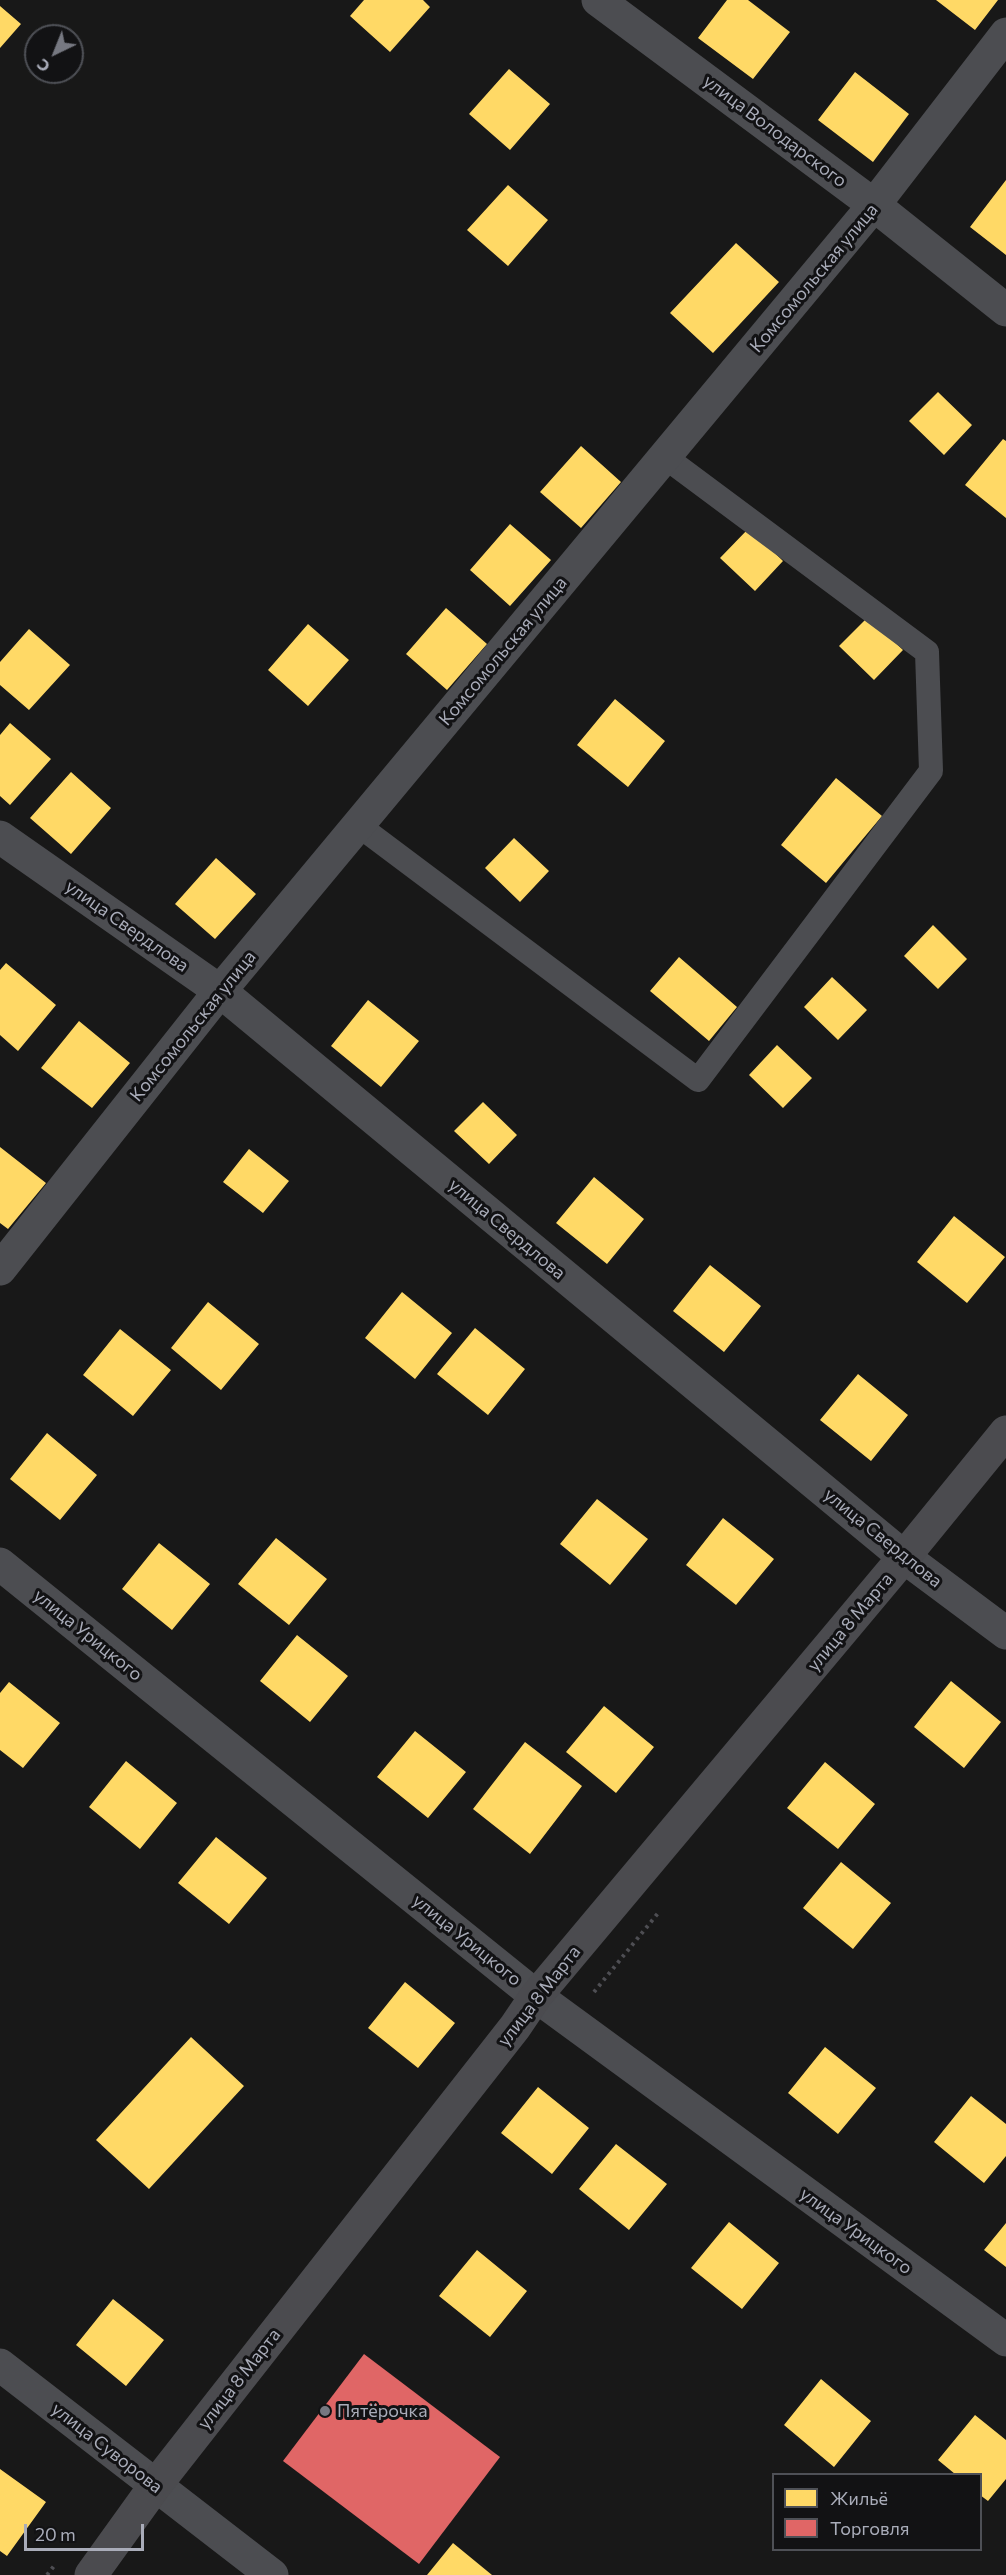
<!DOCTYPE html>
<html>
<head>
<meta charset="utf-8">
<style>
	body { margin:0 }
	#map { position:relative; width:1006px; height:2575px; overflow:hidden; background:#181818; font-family:Commissioner,sans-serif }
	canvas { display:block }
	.legend { position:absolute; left:772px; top:2473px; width:210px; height:78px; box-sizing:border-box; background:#121214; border:2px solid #4e5056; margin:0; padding:8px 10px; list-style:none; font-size:18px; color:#a9acb9 }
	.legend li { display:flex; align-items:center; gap:12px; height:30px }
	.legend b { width:30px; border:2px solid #4e5056 }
	.north { position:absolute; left:24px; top:24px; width:60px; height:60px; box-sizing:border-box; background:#121214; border:2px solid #4e5056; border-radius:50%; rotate:223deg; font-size:16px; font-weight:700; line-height:24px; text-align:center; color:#a9acb9 }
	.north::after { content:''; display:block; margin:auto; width:21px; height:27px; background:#767881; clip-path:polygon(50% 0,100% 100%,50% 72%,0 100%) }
	.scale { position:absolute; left:24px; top:2524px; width:120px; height:27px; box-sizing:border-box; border:3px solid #a9acb9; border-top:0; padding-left:8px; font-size:18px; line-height:21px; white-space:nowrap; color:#a9acb9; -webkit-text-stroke:4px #121214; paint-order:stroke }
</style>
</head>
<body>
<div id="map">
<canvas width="1006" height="2575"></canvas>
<ul class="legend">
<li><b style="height:16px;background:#ffd966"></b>Жильё</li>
<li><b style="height:16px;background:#e06666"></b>Торговля</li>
</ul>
<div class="north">С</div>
<div class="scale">20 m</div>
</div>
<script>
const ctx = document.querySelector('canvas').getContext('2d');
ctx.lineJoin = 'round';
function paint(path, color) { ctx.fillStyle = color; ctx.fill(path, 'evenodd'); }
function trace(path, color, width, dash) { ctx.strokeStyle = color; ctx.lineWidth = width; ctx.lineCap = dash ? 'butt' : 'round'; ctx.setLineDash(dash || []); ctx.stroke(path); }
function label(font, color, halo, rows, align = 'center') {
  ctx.font = font + ' Commissioner,sans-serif'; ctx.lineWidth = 6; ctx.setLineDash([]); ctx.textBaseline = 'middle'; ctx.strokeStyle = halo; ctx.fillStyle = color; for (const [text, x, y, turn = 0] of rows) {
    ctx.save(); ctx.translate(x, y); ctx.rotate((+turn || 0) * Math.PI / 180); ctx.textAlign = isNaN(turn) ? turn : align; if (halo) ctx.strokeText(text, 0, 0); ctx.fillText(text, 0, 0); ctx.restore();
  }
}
paint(new Path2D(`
	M364,0H423L430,7L390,52L350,16Z
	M727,0H748L790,32L753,79L698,38Z
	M936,0H998L975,30Z
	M0,6L21,24L0,48Z
	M509,69L550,104L510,150L469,114Z
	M855,72L909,114L873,162L818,120Z
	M1006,180V255L970,227Z
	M508,185L548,220L508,266L467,230Z
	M736,243L779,282L713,353L670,313Z
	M938,392L972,425L944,455L909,421Z
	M1003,439L1006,441V518L965,485Z
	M581,446L621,482L581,528L540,492Z
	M510,524L551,560L510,606L470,570Z
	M749,528L783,561L755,591L720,558Z
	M446,608L487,644L447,690L406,654Z
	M868,617L903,650L874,680L839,646Z
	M308,624L349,660L308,706L268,670Z
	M29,629L70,665L29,710L0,685V662Z
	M615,699L665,741L628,787L577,745Z
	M10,723L51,759L10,805L0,796V735Z
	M71,772L111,808L71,854L30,818Z
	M836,778L882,816L826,883L781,845Z
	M514,838L549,871L520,902L485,868Z
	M216,858L256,894L215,939L175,904Z
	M933,925L967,959L938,989L904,956Z
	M679,957L737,1007L709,1041L650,991Z
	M6,963L56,1005L18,1051L0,1035V970Z
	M832,977L867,1010L838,1040L804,1007Z
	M368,1000L419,1041L381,1087L331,1046Z
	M79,1021L130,1063L92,1108L41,1068Z
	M777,1045L812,1078L783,1108L749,1075Z
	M483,1102L517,1135L489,1164L454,1131Z
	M0,1147L46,1183L8,1229L0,1223Z
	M249,1149L289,1181L263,1213L223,1182Z
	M594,1177L644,1219L607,1264L556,1223Z
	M954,1216L1005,1257L967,1303L917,1262Z
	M710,1265L761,1306L724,1352L673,1311Z
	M402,1292L452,1333L415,1379L365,1338Z
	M208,1302L259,1344L221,1390L171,1348Z
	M475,1328L525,1369L488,1415L437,1374Z
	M120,1329L171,1370L133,1416L83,1375Z
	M858,1374L908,1415L871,1461L820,1420Z
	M47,1433L97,1475L60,1520L10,1479Z
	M597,1499L648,1539L610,1585L560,1544Z
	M723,1518L774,1559L736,1605L686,1565Z
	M276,1538L327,1579L289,1625L238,1584Z
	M159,1543L210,1584L172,1630L122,1589Z
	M297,1635L348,1676L310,1722L260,1681Z
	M951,1681L1001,1722L964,1768L914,1727Z
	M9,1682L60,1723L23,1768L0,1750V1693Z
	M604,1706L654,1747L616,1793L566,1752Z
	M415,1731L466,1772L428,1818L377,1777Z
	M525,1742L582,1786L530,1854L473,1809Z
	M126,1761L177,1803L140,1849L89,1807Z
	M825,1762L875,1804L838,1849L787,1808Z
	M216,1837L267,1878L229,1924L178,1883Z
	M841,1862L891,1903L853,1949L803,1908Z
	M405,1982L455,2023L418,2068L368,2028Z
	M191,2037L244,2086L149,2189L96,2140Z
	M825,2047L876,2088L838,2134L788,2093Z
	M538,2087L589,2128L552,2174L501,2133Z
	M971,2096L1006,2124V2156L984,2183L934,2142Z
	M616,2144L667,2184L629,2230L579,2189Z
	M729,2222L779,2263L742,2309L691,2268Z
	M1006,2223V2267L984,2250Z
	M477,2250L527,2291L490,2337L439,2296Z
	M113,2299L164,2340L126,2386L76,2345Z
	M821,2379L871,2421L834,2467L784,2425Z
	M975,2415L1006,2440V2479L988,2501L980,2495V2474H955L938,2460Z
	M0,2469L46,2502L7,2556L0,2551Z
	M453,2543L492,2575H427Z`), '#ffd966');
paint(new Path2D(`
	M364,2354L500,2457L419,2564L283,2461Z`), '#e06666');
trace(new Path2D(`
	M594,1992L659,1912
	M47,2575L54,2566`), '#4e4e53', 4, [3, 4.5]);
trace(new Path2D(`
	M358,825L698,1080L931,771L927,652L665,457`), '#4c4d51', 24);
trace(new Path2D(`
	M598,0L874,205L1006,310
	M0,837L220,991L904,1557L1006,1633
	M0,1269L220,991L874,205L1006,34
	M0,1564L536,1996L1006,2340
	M0,2365L272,2575`), '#4c4d51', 33);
trace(new Path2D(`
	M91,2575L155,2486L515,2027L536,1996L904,1557L1006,1432`), '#4b4b4f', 33);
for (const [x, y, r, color] of [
	[325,2411,6,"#767881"]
]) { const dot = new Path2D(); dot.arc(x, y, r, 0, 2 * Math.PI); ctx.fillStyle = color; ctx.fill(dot); trace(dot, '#121214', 2); }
label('18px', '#a9acb9', '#121214', [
	["улица Володарского",775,131,37],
	["Комсомольская улица",814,278,-50],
	["Комсомольская улица",503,651,-50],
	["улица Свердлова",127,926,35],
	["Комсомольская улица",193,1026,-51],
	["улица Свердлова",507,1229,40],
	["улица Свердлова",883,1538,39],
	["улица 8 Марта",850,1622,-50],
	["улица Урицкого",88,1635,39],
	["улица Урицкого",467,1940,39],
	["улица 8 Марта",539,1996,-52],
	["улица Урицкого",856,2231,36],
	["улица 8 Марта",239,2379,-52],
	["улица Суворова",107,2448,38]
]);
label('18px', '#a9acb9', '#121214', [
	["Пятёрочка",337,2411]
], 'left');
</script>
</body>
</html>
